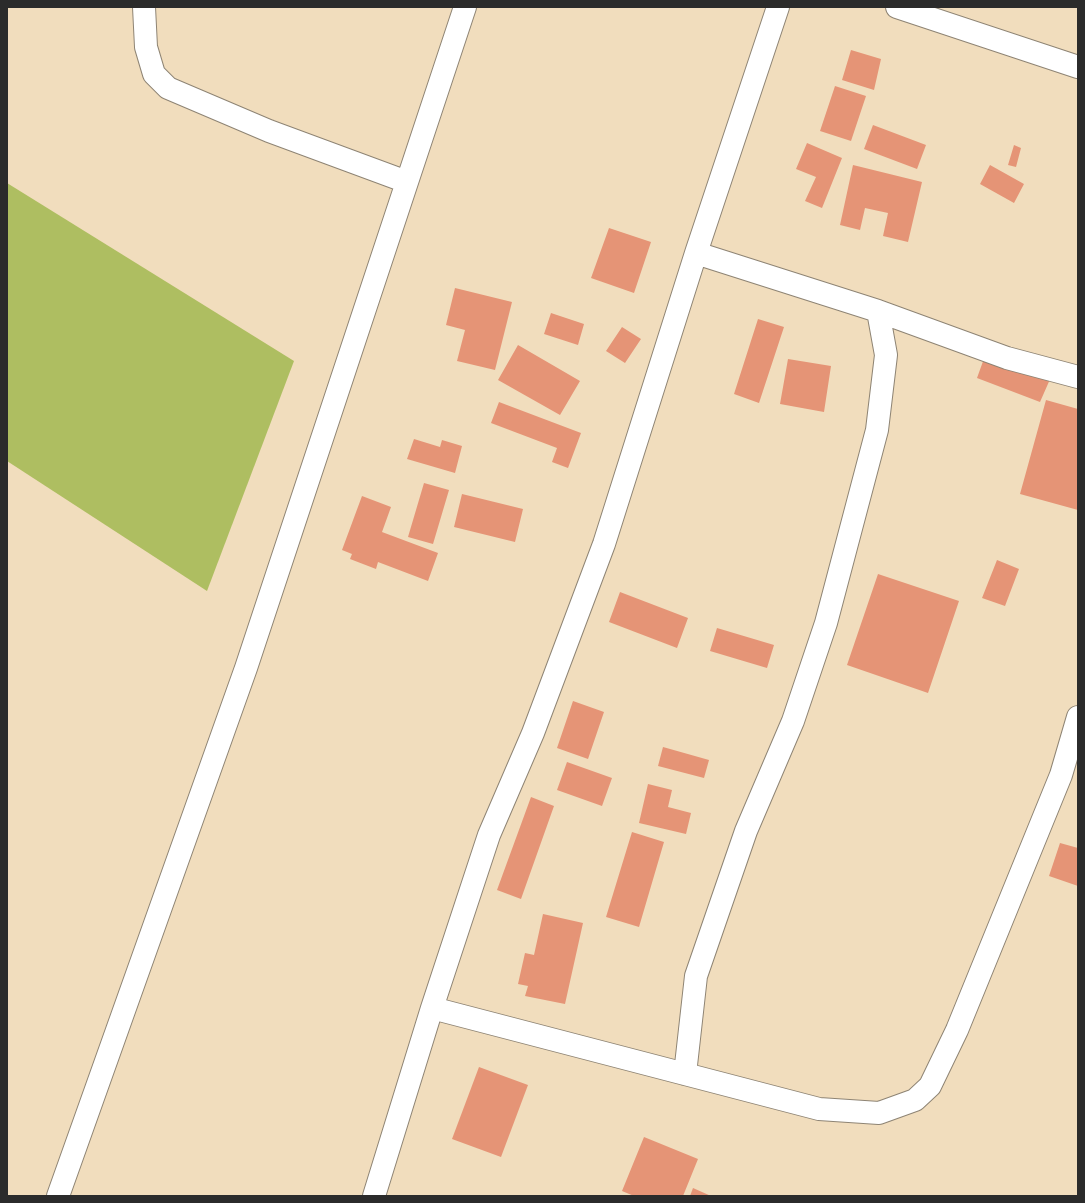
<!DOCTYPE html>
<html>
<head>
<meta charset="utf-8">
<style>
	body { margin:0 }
	#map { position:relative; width:1085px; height:1203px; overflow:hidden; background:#f1ddbd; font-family:Dekko,sans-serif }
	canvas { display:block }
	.frame { position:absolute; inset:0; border:8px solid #2b2b2b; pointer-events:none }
</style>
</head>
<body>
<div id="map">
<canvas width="1085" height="1203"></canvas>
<div class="frame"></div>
</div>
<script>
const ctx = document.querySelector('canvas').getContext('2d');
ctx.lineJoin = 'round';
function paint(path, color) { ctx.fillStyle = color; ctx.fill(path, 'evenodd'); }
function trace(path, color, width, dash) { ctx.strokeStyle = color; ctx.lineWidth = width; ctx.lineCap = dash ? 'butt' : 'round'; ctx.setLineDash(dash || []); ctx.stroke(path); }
paint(new Path2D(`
	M7,183L294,361L207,591L7,461Z`), '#aebe61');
paint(new Path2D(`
	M851,50L881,59L874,90L842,80Z
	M835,86L866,96L851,141L820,131Z
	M873,125L926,145L917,169L864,149Z
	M807,143L842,158L822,208L805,201L816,177L796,169Z
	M1014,145L1021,148L1016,167L1008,165Z
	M853,165L922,182L908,242L883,236L888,213L865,208L860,230L840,225Z
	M990,165L1024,184L1014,203L980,184Z
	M609,228L651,242L634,293L591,278Z
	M455,288L512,302L495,370L457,361L465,330L446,325Z
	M551,313L584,324L578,345L544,334Z
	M758,319L784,327L759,403L734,394Z
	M622,327L641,339L625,363L606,351Z
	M518,345L580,381L560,415L498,380Z
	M986,353L1051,377L1040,402L977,378Z
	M788,359L831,366L824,412L780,404Z
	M1046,400L1078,409V510L1020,494Z
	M499,402L581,433L568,468L552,462L557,448L491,423Z
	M414,439L440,447L442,440L462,446L455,473L407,459Z
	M424,483L449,490L433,544L408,537Z
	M462,494L523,509L515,542L454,527Z
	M362,496L391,507L382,532L438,553L428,581L378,562L376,569L350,559L352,554L342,550Z
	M997,560L1019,569L1005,606L982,598Z
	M878,574L959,601L928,693L847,665Z
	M620,592L688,618L677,648L609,622Z
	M717,628L774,645L767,668L710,651Z
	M573,701L604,712L588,759L557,748Z
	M663,747L709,760L704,778L658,766Z
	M567,762L612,778L602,806L557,790Z
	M648,784L672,790L668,807L691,813L686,834L639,823Z
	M531,797L554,806L521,899L497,890Z
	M632,832L664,842L639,927L606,917Z
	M1060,843L1078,848V886L1049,876Z
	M543,914L583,923L565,1004L525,996L528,986L518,984L525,953L534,955Z
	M479,1067L528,1085L501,1157L452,1139Z
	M644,1137L698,1159L683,1196H634L622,1191Z
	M693,1188L711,1196H690Z`), '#e59476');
const street = new Path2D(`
	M144,7L146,47L154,74L168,88L269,131L407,182
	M897,7L1078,67
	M696,253L778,7
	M432,1008L819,1109L879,1113L915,1100L930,1086L957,1030L1061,775L1078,717
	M685,1074L696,976L746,831L793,721L826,623L877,430L886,355L878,311
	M58,1196L246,668L465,7
	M374,1196L432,1008L489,835L533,733L604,544L696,253L878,311L1007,358L1078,377`);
trace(street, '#8e8474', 24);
trace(street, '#fff', 22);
</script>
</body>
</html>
